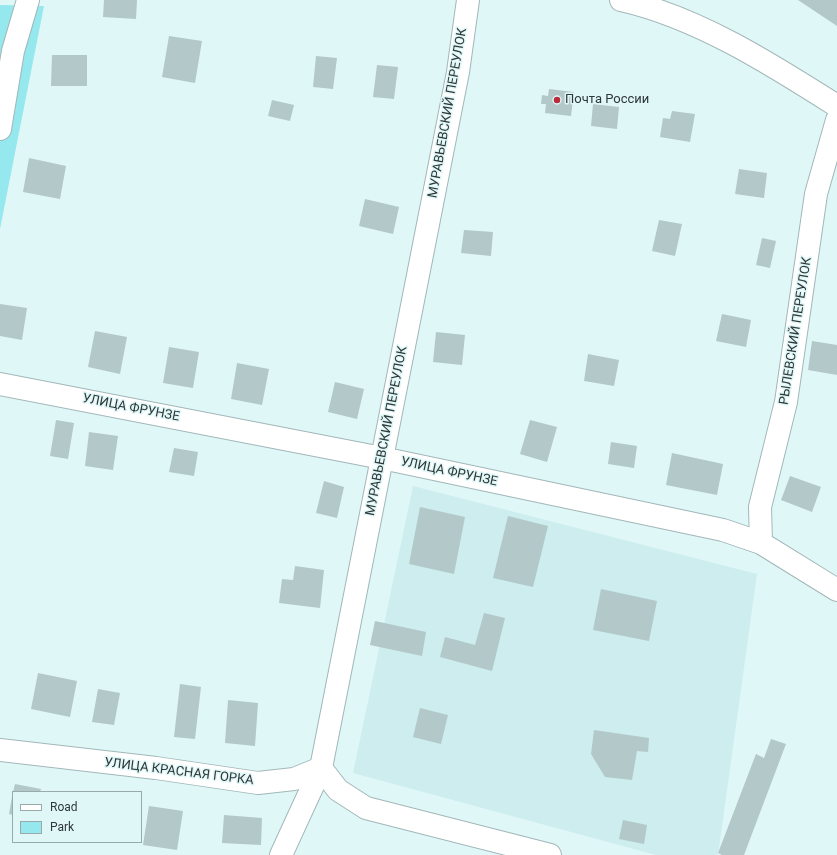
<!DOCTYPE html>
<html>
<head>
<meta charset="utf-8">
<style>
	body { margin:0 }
	#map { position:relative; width:837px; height:855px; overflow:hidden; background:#e0f7f8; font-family:Roboto,sans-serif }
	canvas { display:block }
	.legend { position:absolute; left:12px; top:791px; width:130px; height:52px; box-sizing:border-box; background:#e0f7f8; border:1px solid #99aaab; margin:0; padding:5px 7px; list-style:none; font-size:12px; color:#2f3738 }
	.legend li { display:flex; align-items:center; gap:8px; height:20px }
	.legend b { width:20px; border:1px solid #99aaab }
</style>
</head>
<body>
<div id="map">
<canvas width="837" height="855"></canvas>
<ul class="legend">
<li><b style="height:5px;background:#fff"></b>Road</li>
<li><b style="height:11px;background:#95e8ed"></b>Park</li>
</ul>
</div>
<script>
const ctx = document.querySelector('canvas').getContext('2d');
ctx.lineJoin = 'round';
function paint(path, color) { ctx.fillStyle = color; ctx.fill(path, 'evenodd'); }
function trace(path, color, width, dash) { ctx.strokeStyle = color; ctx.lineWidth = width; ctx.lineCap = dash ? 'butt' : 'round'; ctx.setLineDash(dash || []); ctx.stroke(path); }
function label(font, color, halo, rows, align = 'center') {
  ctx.font = font + ' Roboto,sans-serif'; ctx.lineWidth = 3; ctx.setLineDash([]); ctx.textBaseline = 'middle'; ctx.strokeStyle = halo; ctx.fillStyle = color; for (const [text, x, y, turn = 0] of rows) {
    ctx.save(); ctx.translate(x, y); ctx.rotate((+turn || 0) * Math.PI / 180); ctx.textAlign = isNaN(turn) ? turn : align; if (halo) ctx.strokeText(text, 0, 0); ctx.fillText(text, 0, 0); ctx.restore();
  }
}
paint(new Path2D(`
	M413,486L757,574L718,855H656L353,773Z`), '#cdedef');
paint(new Path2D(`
	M0,5L44,6L0,229Z`), '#95e8ed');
paint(new Path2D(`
	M104,0H137L136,19L103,17Z
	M798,0H837V26Z
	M169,36L202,41L195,83L162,77Z
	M52,55H87V86H51Z
	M316,56L337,58L333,89L313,87Z
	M377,65L398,67L394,99L373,97Z
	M549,89L574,92L571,116L545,113L546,104H541L542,95L548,96Z
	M272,100L294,105L290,121L268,116Z
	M593,104L619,107L617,129L591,126Z
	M672,111L695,114L690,142L660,137L663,118L670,119Z
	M29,158L66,166L60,199L23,192Z
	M739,169L767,173L764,198L735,194Z
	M365,199L399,207L393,234L359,226Z
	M659,220L682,224L675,256L652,251Z
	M464,230L493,232L491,256L461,253Z
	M762,238L776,241L770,268L756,265Z
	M0,304L27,308L22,340L0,336Z
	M722,314L751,320L746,347L716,341Z
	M95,331L127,337L120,374L88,367Z
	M436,332L465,335L462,365L433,362Z
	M812,341L837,345V375L808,370Z
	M169,347L199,352L193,388L163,383Z
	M588,354L619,360L614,386L584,381Z
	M237,363L269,369L262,405L231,399Z
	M335,382L364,389L357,419L328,412Z
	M56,420L74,423L68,459L50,456Z
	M530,420L557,427L547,462L520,454Z
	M89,432L118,436L113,470L85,466Z
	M611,442L637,446L634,468L608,464Z
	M174,448L198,452L194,476L169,472Z
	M672,453L723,464L717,495L666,485Z
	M790,476L821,487L812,512L781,500Z
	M324,481L344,487L337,518L316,513Z
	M420,507L465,517L454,574L409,564Z
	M508,516L548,526L533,587L493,578Z
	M295,566L324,570L320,608L279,603L282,579L293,580Z
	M601,589L657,601L649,641L593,630Z
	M484,613L505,618L492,671L440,657L445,637L475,645Z
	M375,621L426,632L422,656L370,645Z
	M38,673L77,681L70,717L31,709Z
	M180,684L201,687L195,739L174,737Z
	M98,689L120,693L114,725L92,722Z
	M228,700L258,703L255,746L225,743Z
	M420,708L448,715L441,744L413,737Z
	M594,730L649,738L648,752L637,751L632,780L605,777L591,754Z
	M771,739L786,744L744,855H722L718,853L756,754L764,758Z
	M15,784L41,789L40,792H13Z
	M12,797H13V815L9,814Z
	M149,806L183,811L177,850L143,845Z
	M224,815L262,818L261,845L222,843Z
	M623,820L647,825L644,844L619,839Z`), '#b2c8c9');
const minor = new Path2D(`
	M0,129L13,51L28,0
	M0,384L382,458L723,530L761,543L837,590
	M761,543L760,507L786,402L816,194L837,120
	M0,750L156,768L258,783L294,779L321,768L338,790L366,808L550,855
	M281,855L321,768L458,72L468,0`);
const tertiary = new Path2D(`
	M621,0C697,17 771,64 837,106`);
trace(minor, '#a2b7b9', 24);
trace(tertiary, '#a2b7b9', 24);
trace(minor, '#fff', 22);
trace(tertiary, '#fff', 22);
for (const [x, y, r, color] of [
	[557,100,4,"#bb2b39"]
]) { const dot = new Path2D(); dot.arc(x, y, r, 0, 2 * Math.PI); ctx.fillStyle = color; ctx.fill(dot); trace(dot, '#e0f7f8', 1.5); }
label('13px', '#2f3738', '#e0f7f8', [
	["Почта России",565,100]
], 'left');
label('13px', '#2f3738', '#e0f7f8', [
	["МУРАВЬЕВСКИЙ ПЕРЕУЛОК",448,113,-80],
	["РЫЛЕВСКИЙ ПЕРЕУЛОК",796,331,-81],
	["УЛИЦА ФРУНЗЕ",131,408,11],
	["МУРАВЬЕВСКИЙ ПЕРЕУЛОК",387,431,-79],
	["УЛИЦА ФРУНЗЕ",449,472,12],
	["УЛИЦА КРАСНАЯ ГОРКА",179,772,7]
]);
</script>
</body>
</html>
